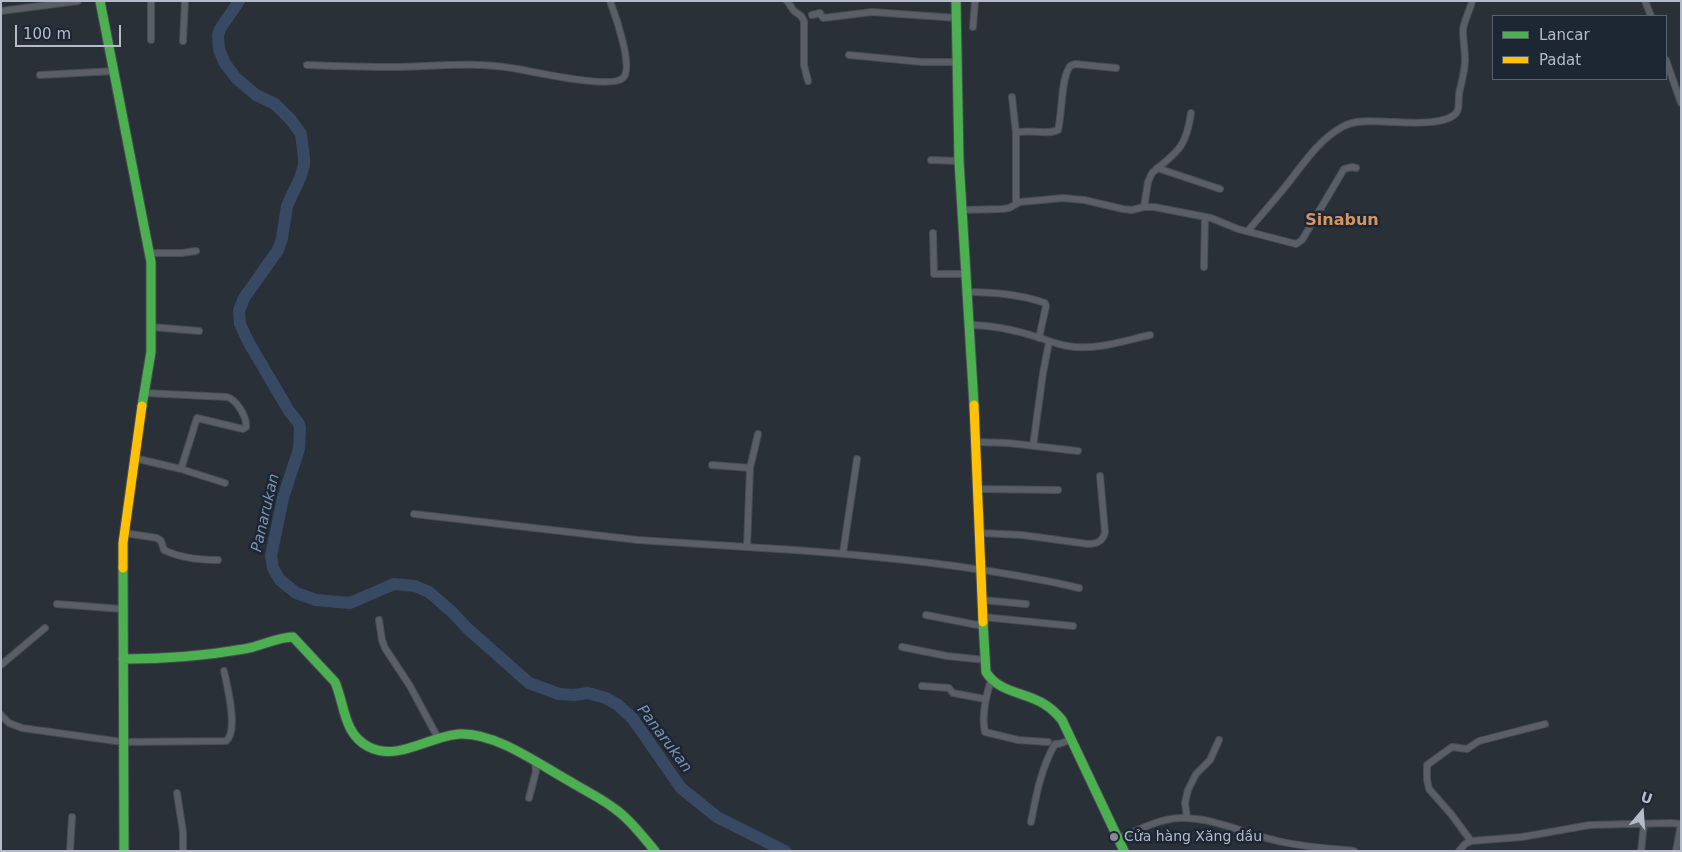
<!DOCTYPE html>
<html>
<head>
<meta charset="utf-8">
<style>
	body { margin:0 }
	#map { position:relative; width:1682px; height:852px; overflow:hidden; background:#2a3038; font-family:"DejaVu Sans",sans-serif }
	canvas { display:block }
	.frame { position:absolute; inset:0; border:2px solid #b4bcc9; pointer-events:none }
	.legend { position:absolute; left:1492px; top:15px; width:175px; height:65px; box-sizing:border-box; background:#1d2633; border:1px solid #59626f; margin:0; padding:6px 9px; list-style:none; font-size:15px; color:#b4bcc9 }
	.legend li { display:flex; align-items:center; gap:10px; height:25px }
	.legend b { width:25px; border:1px solid #59626f }
	.north { position:absolute; left:1617px; top:787px; width:50px; height:50px; -webkit-text-stroke:4px #1d2633; paint-order:stroke; rotate:18deg; font-size:14px; font-weight:700; line-height:20px; text-align:center; color:#b4bcc9 }
	.north::after { content:''; display:block; margin:auto; width:18px; height:22px; background:#b4bcc9; clip-path:polygon(50% 0,100% 100%,50% 72%,0 100%) }
	.scale { position:absolute; left:15px; top:25px; width:106px; height:22px; box-sizing:border-box; border:2px solid #b4bcc9; border-top:0; padding-left:6px; font-size:15px; line-height:18px; white-space:nowrap; color:#b4bcc9; -webkit-text-stroke:4px #1d2633; paint-order:stroke }
</style>
</head>
<body>
<div id="map">
<canvas width="1682" height="852"></canvas>
<div class="frame"></div>
<ul class="legend">
<li><b style="height:6px;background:#4caf50"></b>Lancar</li>
<li><b style="height:6px;background:#ffc107"></b>Padat</li>
</ul>
<div class="north">U</div>
<div class="scale">100 m</div>
</div>
<script>
const ctx = document.querySelector('canvas').getContext('2d');
ctx.lineJoin = 'round';
function trace(path, color, width, dash) { ctx.strokeStyle = color; ctx.lineWidth = width; ctx.lineCap = dash ? 'butt' : 'round'; ctx.setLineDash(dash || []); ctx.stroke(path); }
function label(font, color, halo, rows, align = 'center') {
  ctx.font = font + ' "DejaVu Sans",sans-serif'; ctx.lineWidth = 5; ctx.setLineDash([]); ctx.textBaseline = 'middle'; ctx.strokeStyle = halo; ctx.fillStyle = color; for (const [text, x, y, turn = 0] of rows) {
    ctx.save(); ctx.translate(x, y); ctx.rotate((+turn || 0) * Math.PI / 180); ctx.textAlign = isNaN(turn) ? turn : align; if (halo) ctx.strokeText(text, 0, 0); ctx.fillText(text, 0, 0); ctx.restore();
  }
}
trace(new Path2D(`
	M239,1L220,29L218,35L219,49L224,62L236,78L256,95L275,104L291,120L301,134L304,158V165L300,178L287,206L282,238L278,250L244,298L239,311L240,324L249,343L289,411L298,422L300,428L299,449L283,498L271,556L273,568L280,580L296,593L316,600L350,603L394,584L415,586L429,592L452,612L468,629L529,683L559,694L574,695L588,693L606,698L618,705L633,719L681,788L717,817L785,851`), '#384963', 12);
const street = new Path2D(`
	M151,1V40
	M787,1L794,11L801,16L804,21V65L808,81
	M1645,1L1651,16
	M1,11L78,1
	M812,15L820,13L823,18L872,12L957,18
	M973,27L975,1
	M183,41L185,1
	M849,55L922,62H958
	M1666,60L1681,103
	M307,65C336,66 365,67 394,67C439,66 477,61 523,70C539,73 612,89 623,78C634,68 615,14 610,1
	M40,75L114,71
	M1012,97L1016,133
	M931,160L959,161
	M1157,168L1220,189
	M1016,203V133C1029,128 1045,136 1058,130C1062,116 1061,79 1069,68C1070,65 1073,65 1075,64L1116,68
	M1144,207L1148,182L1152,173C1178,151 1186,148 1191,113
	M962,210L1002,209L1009,208L1020,202L1063,198L1084,200L1123,209L1132,210L1144,207H1154L1211,218L1238,229L1296,244L1302,240L1344,169L1352,167L1356,168
	M1248,231C1260,216 1273,202 1285,187C1302,166 1317,141 1342,127C1357,118 1377,122 1394,122C1409,123 1438,124 1451,117C1461,112 1458,104 1459,94C1461,83 1465,72 1465,60C1465,50 1463,40 1463,30C1464,20 1470,11 1472,1
	M933,233L934,274H966
	M149,253H182L196,251
	M1204,267L1205,217
	M968,292C995,292 1019,294 1045,303L1046,306L1039,338
	M969,325C992,325 1015,330 1037,337C1047,340 1056,344 1067,346C1094,351 1123,341 1150,335
	M152,327L199,331
	M145,393L227,397C237,400 247,417 246,427L243,429L197,418L181,469
	M758,434L750,468L747,547C817,551 886,557 955,566C997,572 1038,578 1079,588
	M976,442L1008,443L1078,451
	M1033,446L1043,373L1049,342
	M134,458L181,469L225,483
	M712,465L750,468
	M978,489L1058,490
	M414,514L638,540L747,547
	M124,533L157,538L161,541L164,550C180,558 201,560 218,560
	M981,533L1022,535L1088,544C1098,544 1103,541 1105,532L1100,476
	M843,553L857,459
	M982,600L1026,604
	M57,604L122,609
	M926,615L983,626
	M983,617L1073,626
	M379,620L382,640L385,648L410,686L438,738
	M902,647L947,656L985,660
	M1,665L45,628
	M991,680C986,696 981,716 985,732L1018,740L1048,742
	M922,686L949,688L953,693L985,699
	M1,715L9,723L22,728L123,742L226,741C239,731 227,686 224,671
	M177,793L183,832V851
	M529,798L536,771L535,762
	M1187,818L1185,803L1188,790L1196,774L1210,760L1219,740
	M1031,822C1036,796 1041,768 1055,744H1059L1072,739
	M1118,839C1138,830 1158,819 1180,818C1212,817 1243,833 1274,840C1300,847 1327,848 1354,851
	M1471,841L1451,814L1429,789L1427,779V765L1452,747L1467,749L1479,741L1545,724
	M70,851L72,817
	M1459,851L1465,844L1471,841L1522,837L1590,825L1671,823L1681,824L1676,851
	M1641,851L1644,824`);
const fast = new Path2D(`
	M100,1L151,262V352L142,406
	M956,1L959,161L974,405
	M123,568L124,851
	M983,622L986,672C999,693 1025,692 1044,704C1051,708 1057,714 1062,720L1124,851
	M123,659C164,659 204,656 244,649C260,647 276,637 293,637L335,682C345,705 343,734 369,747C399,762 430,735 461,734C497,733 540,765 571,782C587,792 605,800 619,812C633,823 644,838 655,851`);
const slow = new Path2D(`
	M974,405L983,622
	M123,568V543L142,406`);
trace(street, '#484c53', 8);
trace(fast, '#484c53', 11);
trace(slow, '#484c53', 11);
trace(street, '#5a5e66', 6);
trace(fast, '#4caf50', 9);
trace(slow, '#ffc107', 9);
for (const [x, y, r, color] of [
	[1114,837,5,"#848b96"]
]) { const dot = new Path2D(); dot.arc(x, y, r, 0, 2 * Math.PI); ctx.fillStyle = color; ctx.fill(dot); trace(dot, '#1d2633', 2); }
label('14px', '#b4bcc9', '#1d2633', [
	["Cửa hàng Xăng dầu",1124,837]
], 'left');
label('italic 15px', '#7c92b1', '#1d2633', [
	["Panarukan",266,513,-77],
	["Panarukan",664,739,53]
]);
label('bold 16px', '#d59563', '#1d2633', [
	["Sinabun",1342,221]
]);
</script>
</body>
</html>
